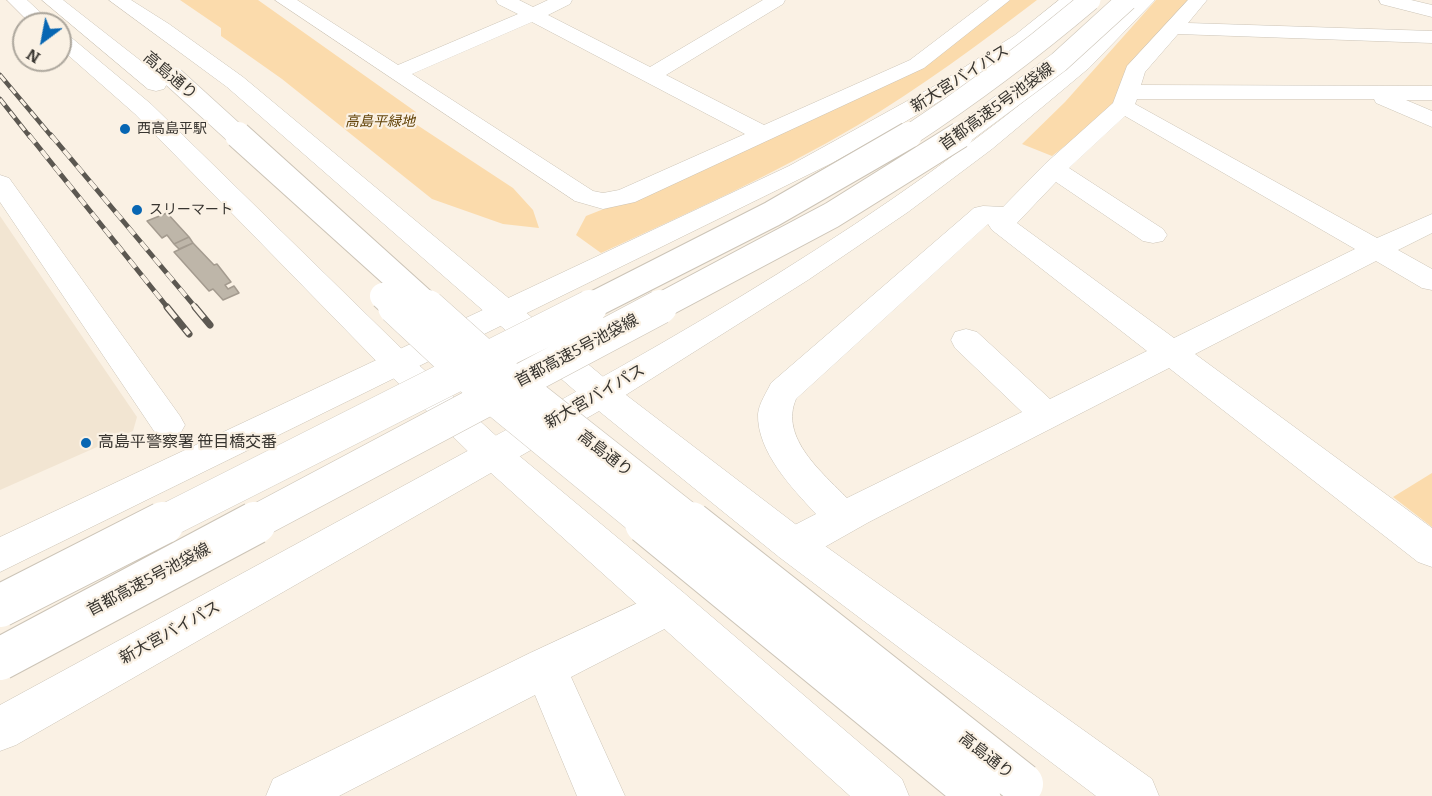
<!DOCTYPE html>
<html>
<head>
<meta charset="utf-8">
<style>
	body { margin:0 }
	#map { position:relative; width:1432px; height:796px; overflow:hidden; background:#faf1e4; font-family:Bitter,serif }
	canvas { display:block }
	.north { position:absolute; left:12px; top:12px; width:60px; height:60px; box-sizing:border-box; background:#faf1e4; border:2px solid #aca69c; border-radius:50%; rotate:212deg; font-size:16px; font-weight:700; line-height:24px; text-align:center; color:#383530 }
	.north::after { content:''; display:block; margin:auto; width:21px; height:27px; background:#0766b3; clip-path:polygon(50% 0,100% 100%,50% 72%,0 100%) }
</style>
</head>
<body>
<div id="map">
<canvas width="1432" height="796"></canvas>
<div class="north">N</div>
</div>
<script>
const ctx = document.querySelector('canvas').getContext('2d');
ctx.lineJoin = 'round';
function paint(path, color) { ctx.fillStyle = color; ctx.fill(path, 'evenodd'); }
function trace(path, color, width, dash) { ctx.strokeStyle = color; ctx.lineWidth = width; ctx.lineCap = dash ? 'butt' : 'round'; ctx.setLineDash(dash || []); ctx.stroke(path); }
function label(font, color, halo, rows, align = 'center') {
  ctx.font = font + ' Bitter,"Noto Sans JP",serif'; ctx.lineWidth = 4.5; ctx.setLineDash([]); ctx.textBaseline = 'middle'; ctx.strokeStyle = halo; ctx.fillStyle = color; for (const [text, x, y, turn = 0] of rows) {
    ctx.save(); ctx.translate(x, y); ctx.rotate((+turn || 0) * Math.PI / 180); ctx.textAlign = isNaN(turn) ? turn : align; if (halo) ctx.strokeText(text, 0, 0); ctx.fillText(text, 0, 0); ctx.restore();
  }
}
paint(new Path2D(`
	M0,216L137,417L133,431L0,490Z`), '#f2e5d2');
paint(new Path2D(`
	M180,0H258L416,112L411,121L513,188L533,210L539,228L503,224L432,199L282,79L221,36V28Z
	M1002,0H1037C979,44 920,88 858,125C775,174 688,213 601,253L576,235L586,216L649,191L917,68Z
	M1156,0H1191L1116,106L1052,156L1022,144L1065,102Z
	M1432,473V527L1393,497Z`), '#fbdbac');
const building = new Path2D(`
	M167,213L189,237L174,244L167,235L162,238L147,221Z
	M189,237L193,243L179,249L174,244Z
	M193,243L214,265L217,264L231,282L225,285L228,289L234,286L239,293L223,300L213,289L209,291L174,252Z`);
paint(building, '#beb6a9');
trace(building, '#a49b8f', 1.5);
const minor = new Path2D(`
	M275,0H297L398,65L518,14L498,4L496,0H519L533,7L548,0H572L570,4L548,15L650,67L763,0H785L783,4L666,75L764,125L910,60L989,0H1010L924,68L635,202L603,209L575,201ZM532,22L745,134L619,190L603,193L593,191L412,74Z
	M1188,0H1207L1188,23L1432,31V43L1178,34L1145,72L1141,85L1432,86V100H1406L1432,111V127L1376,103L1374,99H1137L1135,104L1377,238L1432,214V233L1398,250L1432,269V290L1422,288L1376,261L1195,354L1432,528V567L1418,562L1169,368L869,522L807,557L793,561L779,557L774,545L779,533L816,514C792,488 757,452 758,414C759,403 767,392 771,383L974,208L983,206L1003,207L1045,164L1113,103L1127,66ZM1125,116L1355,249L1174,338L1017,223L1056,182L1143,241L1153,243L1163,241L1167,235L1163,229L1069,168ZM988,224L992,230L1147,351L1050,399L977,332L966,329L955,332L951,340L955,348L1022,412L847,498C823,473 779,438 796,399Z
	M1379,0H1411L1432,5V17L1381,4Z
	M0,175L9,178L180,416L185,425L180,434L168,438L156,434L0,202Z
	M670,588L684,593L690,606L684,619L571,677L625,796H577L535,695L339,796H266L273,779L530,653Z`);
const major = new Path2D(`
	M7,0H27L53,24H31Z
	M42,0H63L164,79L167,84L164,89L156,91L148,89Z
	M109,0H131L169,24L243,77L613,385L807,533L1152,779L1159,796H1096L779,557L589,403L227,87Z
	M60,32L67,34L151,104L409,356L505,444L684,593L902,779L909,796H850L481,464L387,372L135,114L60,48Z`);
const highway = new Path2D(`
	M1059,0H1079C1063,24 1032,42 1008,57C951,96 892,130 832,163L0,572V537L789,166L938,84L1015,35Z
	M1135,0H1155L1089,68L992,149L908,212L808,280L613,403L16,745L0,751V705C154,621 308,538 462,454C675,339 888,219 1073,61C1095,42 1115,20 1135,0Z`);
trace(minor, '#ccc4b7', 1);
trace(major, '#ccc4b7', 1);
trace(highway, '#ccc4b7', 1);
paint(minor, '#fff');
paint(major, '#fff');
paint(highway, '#fff');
const railFar2 = new Path2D(`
	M0,75L52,137
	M0,99L30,137`);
const railFar1 = new Path2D(`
	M29,135L168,308
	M51,135L196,308`);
const rail = new Path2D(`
	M167,307L189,334
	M195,307L210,325`);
trace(railFar2, '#5c5851', 4.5);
trace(railFar1, '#5c5851', 5);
trace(rail, '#5c5851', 7);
trace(railFar2, '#faf1e4', 3, [8]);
trace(railFar1, '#faf1e4', 4, [10]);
trace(rail, '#faf1e4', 4.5, [14]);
const majorBridgeFar3 = new Path2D(`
	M174,78L239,137`);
const majorBridgeFar2 = new Path2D(`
	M238,135L430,308
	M383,296L396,308`);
const majorBridgeFar1 = new Path2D(`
	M395,307L481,387L648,524
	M428,307L504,375L693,524`);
const majorBridge = new Path2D(`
	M646,523L979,796
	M691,523L1022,784`);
const highwayBridgeFar3 = new Path2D(`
	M907,137C971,95 1031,50 1090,0
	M958,137L1059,62L1127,0`);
const highwayBridgeFar2 = new Path2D(`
	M587,308L772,214L909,135
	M657,308L832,215L960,135`);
const highwayBridgeFar1 = new Path2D(`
	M160,524L590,307
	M252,524L660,307`);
const highwayBridge = new Path2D(`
	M0,606L163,523
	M0,659L255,523`);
trace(majorBridgeFar3, '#ccc4b7', 22, []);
trace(majorBridgeFar2, '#ccc4b7', 28, []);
trace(majorBridgeFar1, '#ccc4b7', 35, []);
trace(majorBridge, '#ccc4b7', 44, []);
trace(highwayBridgeFar3, '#ccc4b7', 22, []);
trace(highwayBridgeFar2, '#ccc4b7', 28, []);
trace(highwayBridgeFar1, '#ccc4b7', 35, []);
trace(highwayBridge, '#ccc4b7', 44, []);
trace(majorBridgeFar3, '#fff', 21);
trace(majorBridgeFar2, '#fff', 26);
trace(majorBridgeFar1, '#fff', 34);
trace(majorBridge, '#fff', 42);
trace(highwayBridgeFar3, '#fff', 21);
trace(highwayBridgeFar2, '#fff', 26);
trace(highwayBridgeFar1, '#fff', 34);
trace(highwayBridge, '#fff', 42);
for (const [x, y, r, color] of [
	[125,129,6,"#0766b3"],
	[137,210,6,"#0766b3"],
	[86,443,6,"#0766b3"]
]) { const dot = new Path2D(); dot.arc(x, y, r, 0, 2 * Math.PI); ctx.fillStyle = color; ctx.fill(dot); trace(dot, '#faf1e4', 2); }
label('italic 14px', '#624308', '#faf1e4', [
	["高島平緑地",380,122]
]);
label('14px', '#383530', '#faf1e4', [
	["西高島平駅",137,129],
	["スリーマート",149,210]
], 'left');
label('16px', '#383530', '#faf1e4', [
	["高島通り",170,76,40],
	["新大宮バイパス",960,79,-32],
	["首都高速5号池袋線",997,107,-36],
	["首都高速5号池袋線",577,351,-28],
	["新大宮バイパス",595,397,-30],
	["高島通り",605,454,38],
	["首都高速5号池袋線",149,580,-28],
	["新大宮バイパス",170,633,-29],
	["高島通り",986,756,38]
]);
label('16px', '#383530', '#faf1e4', [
	["高島平警察署 笹目橋交番",98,443]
], 'left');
</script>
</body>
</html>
